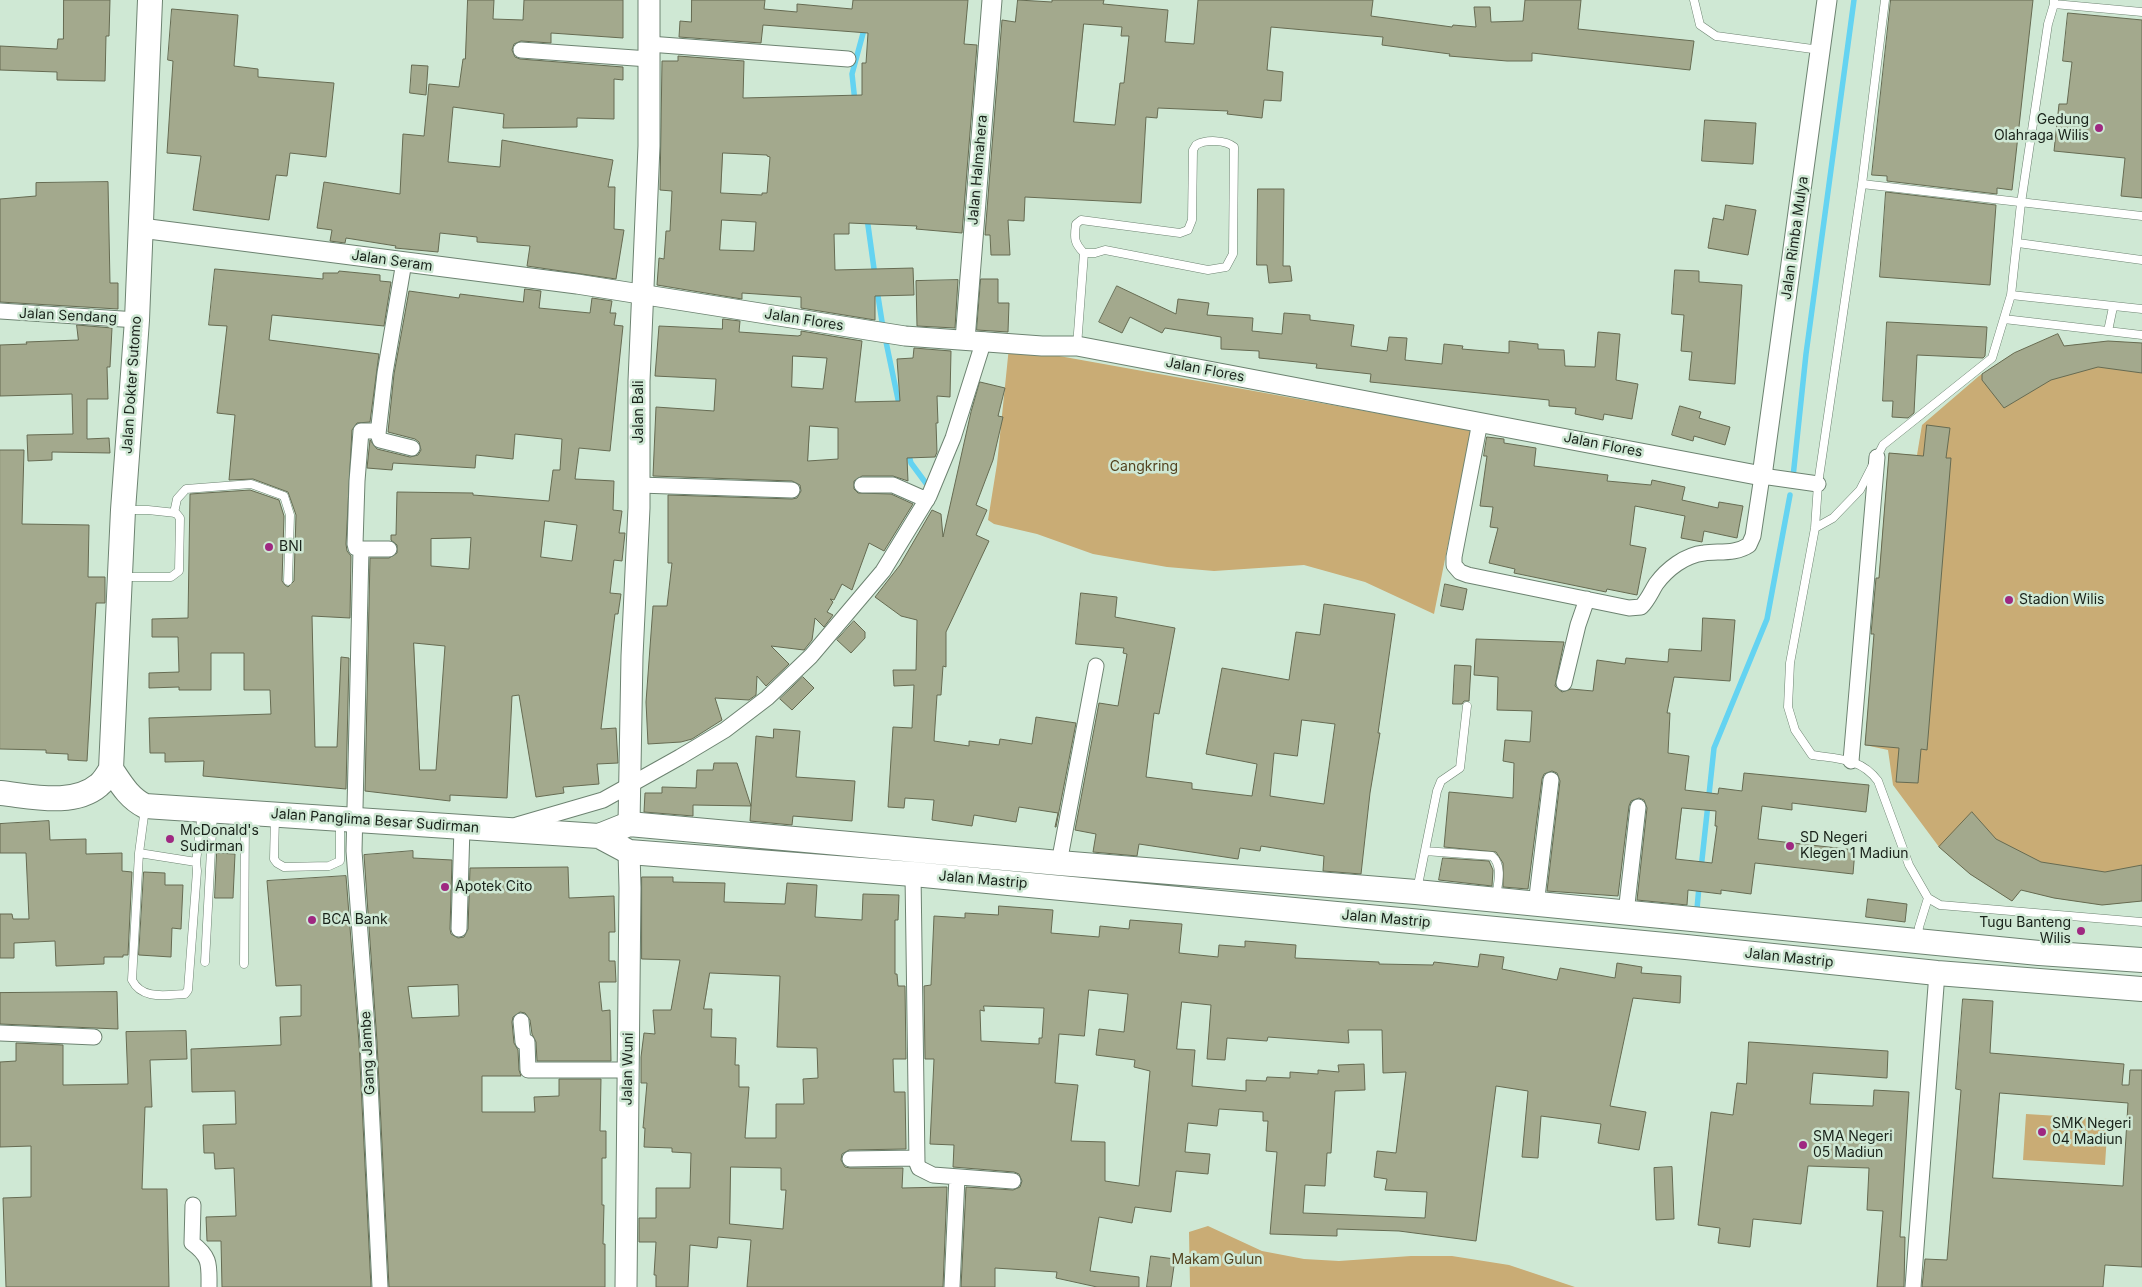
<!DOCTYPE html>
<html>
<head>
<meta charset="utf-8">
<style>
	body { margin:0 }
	canvas { display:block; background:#cfe8d4 }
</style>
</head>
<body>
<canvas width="2142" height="1287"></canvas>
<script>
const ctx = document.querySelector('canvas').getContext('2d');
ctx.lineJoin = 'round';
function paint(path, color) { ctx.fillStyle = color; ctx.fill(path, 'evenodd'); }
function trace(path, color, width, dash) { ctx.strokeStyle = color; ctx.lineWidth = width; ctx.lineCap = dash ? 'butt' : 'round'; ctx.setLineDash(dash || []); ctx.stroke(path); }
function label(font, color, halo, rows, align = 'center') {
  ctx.font = font + ' Inter,sans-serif'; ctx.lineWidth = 5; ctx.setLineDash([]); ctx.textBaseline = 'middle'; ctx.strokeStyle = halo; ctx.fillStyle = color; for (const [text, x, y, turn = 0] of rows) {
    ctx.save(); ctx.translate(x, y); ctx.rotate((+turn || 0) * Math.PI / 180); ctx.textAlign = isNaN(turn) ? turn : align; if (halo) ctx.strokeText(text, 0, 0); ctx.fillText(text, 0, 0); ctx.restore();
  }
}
paint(new Path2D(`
	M2058,334L2064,346L2108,341L2142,343V901L2102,905L2054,898L2021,890L2012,901L1970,874L1939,847L1893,785L1888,750L1865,745L1889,453L1917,455L1922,425L1979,376L2014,353Z
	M1009,347L1471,430L1434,614L1365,582L1304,565L1214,571L1167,567L1093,554L1037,534L994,524L988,520L997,464Z
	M2026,1114L2108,1119L2105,1165L2023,1160Z
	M1208,1226L1262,1251L1304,1259L1339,1261L1411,1256H1452L1509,1265L1575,1287H1190L1189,1232Z`), '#c9ac75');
trace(new Path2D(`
	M855,102L852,74L865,26
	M867,218L875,276
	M877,290L883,328
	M885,337L900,409
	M908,452L911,463L928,486
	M1793,477L1806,354L1854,0
	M1701,869L1714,748L1767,619L1790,495
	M1697,909L1699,886`), '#64d3f1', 5.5);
const building = new Path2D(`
	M64,0H110L109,36H106L105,81L57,80V72L0,70V46L57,49L58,39H63Z
	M468,0H494L493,19L523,20L524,0H623V38L551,33V43L521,41L514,44L512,50L515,57L520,59L623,67V80L614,79V119L577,118V127L503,128L504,114L453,107L448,162L500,167L502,140L613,160L608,187H615L614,229L624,230L616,279L527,266L530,246L477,242V237L440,233L438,252L395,248L396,246L346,238L345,243L330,241L332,230L317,228L324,182L400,194L403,134L424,136L429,84L459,87L463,59H465Z
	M692,0H765L764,9L797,12V4L852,9L853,0H968L964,44L977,45L962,233L916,229L917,226L849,223V234H834L835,270L913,268L914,295L875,296V320L801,308V297L742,293V299L657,285L659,258L664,259L666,231H670L672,191L660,190L662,61H678V56L744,61L743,98L862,95V63H866L868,33L763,25L761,43L679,37L680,21L691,22ZM723,153L767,155V156L770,157L767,193H762V195L721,193ZM722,220L756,222L754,251L720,250Z
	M1018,0L1052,2V0H1104L1103,4L1168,10L1165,42L1194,44L1198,0H1373L1371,16L1452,27L1453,25L1476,27L1474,7H1490L1491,22L1523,21L1525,0H1581L1578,29L1694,41L1690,70L1532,53V61H1507L1449,56L1450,54L1382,45L1383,37L1271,27L1267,70L1283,72L1281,101L1264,100L1262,118L1227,114L1228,111L1158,108L1157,118L1146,117L1141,203L1025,197L1024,221L1008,220L1010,255H991L990,235H985L1002,20L1015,22ZM1084,24L1122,27L1121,36H1129L1124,83H1120L1115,125L1074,122Z
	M1891,0H2033L2012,190L1997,188V194L1887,181V176L1872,175Z
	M172,9L238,15L234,66L258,69V77L334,83L326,157L290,153L287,176L276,175L269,220L193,210L201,156L167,153L173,61L168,60Z
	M2068,13L2142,20V198L2121,196L2125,158L2054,151L2059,104H2067L2072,62L2063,61Z
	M412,65L428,66L426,95L410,93Z
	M1705,120L1756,123L1753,164L1702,161Z
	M108,182L110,283H118V309L0,302V199L36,196V183Z
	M1258,189H1284L1283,266H1290L1292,281L1269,283L1267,265H1257Z
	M1886,192L1996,205L1990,285L1880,277Z
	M1726,205L1756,210L1748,255L1708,248L1713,218L1723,220Z
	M215,269L323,279V273H338L339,271L380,275V281L391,282L384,326L272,315L269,340L379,354L370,422L357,423L352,430L346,544L347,551L351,556L350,618L312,616L315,747H337L341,657L349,658L346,789L203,776L204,761L165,762V753H150L149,718L271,714L270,690H244V653H211V690H179V687L149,688V673L179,672L178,637H152V619L188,618L190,494L250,490L279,500L284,516L282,581L285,585L288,587L294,581L296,515L288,492L253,479L229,480L235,415L217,413L227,326L209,325Z
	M1675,270L1699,271V282L1742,285L1735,384L1689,380L1692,352L1681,351L1684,315L1672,314Z
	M981,279H998V303H1009L1008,332L977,330Z
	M958,280L955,328L917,326L916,281Z
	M1117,286L1176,314L1178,299L1209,303L1207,315L1253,318L1252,331L1282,334L1284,313L1310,315V320L1354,325L1351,346L1387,351L1389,337L1407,338L1405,360L1442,364L1444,344L1463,346L1462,349L1509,353V341L1538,344V349L1564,350L1565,366L1595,367L1598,332L1620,334L1616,380L1638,384L1632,419L1604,414L1603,420L1575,414L1576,408L1549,406V400L1370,382L1371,374L1316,368L1317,364L1259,358V351L1221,349V337L1165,328L1162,333L1130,317L1122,333L1099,322Z
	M525,289L541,291L539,308L590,313L592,298L612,301L610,313H616L614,325L623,326L610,451L579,448L575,479L614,481L613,510L622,511L619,533H625L622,561L614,560L610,593L621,594L618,614H615L601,729L616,728L618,763L597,764L599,784L563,787L564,793L536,797L519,695L512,696L507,798L450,795V801L365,791L370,558H389L397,553V545L391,540V535H396L397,492L473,493V495L549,501L553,470H560L562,439L515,434L513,459L476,455L475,468L393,463L392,470L367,468L370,440L377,449L410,457L418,455L421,450L419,442L415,439L388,432L394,374L409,291L459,298L460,294L523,302ZM545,521L577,525L572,561L541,557ZM471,538L469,569L431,566V539ZM414,643L445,646L436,770H420Z
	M723,319L740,321L739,332L798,336L801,335V331L862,341L855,402L900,401L897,359L913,358L914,348L951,351L950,397L937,396L938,423H936L937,452L935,457L907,458L908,481L893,476H862L854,481V489L858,493L891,494L913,504L884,551L869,543L852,590L842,584L834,600L830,599L833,602L827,612L833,615L824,627L815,618L812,640L804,650L771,646L789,664L766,686L757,676L756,695L749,700L715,698L722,720L692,739L681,742L648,744L646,702L653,606H667L672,563H668V495L792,499L797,498L801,491L800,485L792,481L653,476L656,407L714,411L716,379L655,376L659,326L722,329ZM793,356L827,358L823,389L792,387ZM810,426L838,428V459L808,461Z
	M1887,322L1987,327L1985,356L1983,358L1917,355L1914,413L1908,418L1892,417L1893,401H1883Z
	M77,325L112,328L110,367H107L108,399H87V439L109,438L110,453L52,452V460L28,461L27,435L73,434L72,394L0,396V345L27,344L26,342L78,340Z
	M2058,334L2064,346L2108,341L2142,343V373L2098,367L2051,380L2004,408L1982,380V374L2014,353Z
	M980,382L1005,388L998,416L1003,417L993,460L976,505L987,510L976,535L989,541L946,632V667L943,666L941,695H937L934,741L969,746V741L999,745L1000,739L1032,744L1036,717L1076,723L1056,827H1055L1058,813L1019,807L1016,822L974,815L972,826L932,820L934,800L905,798L904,808L888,807L893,727L912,728L914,685L894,686L893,670H916L917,620L901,616L875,597L900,565L932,510L941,514L943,537L971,412Z
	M1680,406L1701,412L1699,418L1730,427L1725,445L1694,436L1693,441L1672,435Z
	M1927,425L1950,428L1946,458H1951L1927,750L1921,749L1918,783L1896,782L1899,748L1865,745L1874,634H1871L1876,578H1879L1889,453L1923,456Z
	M1487,437L1504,439V443L1536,448L1534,466L1608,475L1607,481L1651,485L1652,480L1685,487L1682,500L1718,508L1719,502L1743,506L1737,538L1704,531L1702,542L1681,538L1685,516L1635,506L1630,545L1646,548L1637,595L1607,589L1606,592L1514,573L1515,569L1489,563L1498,528L1490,527L1493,507L1480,506L1487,456H1484Z
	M0,450H24L22,524L89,525L88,577H105V603H96L87,761L68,760V754L46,753V750L0,749Z
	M1445,584L1467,589L1463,610L1441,606Z
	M1081,593L1117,597L1115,617L1175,628L1159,714L1154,713L1146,777L1192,783V789L1252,796L1257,764L1206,754L1222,668L1289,680L1296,632L1320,635L1324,604L1395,614L1378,733H1380L1370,793L1361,874L1323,871L1324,856L1261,846L1260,851L1240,848L1238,859L1139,844L1137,856L1093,852L1096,834L1075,830L1099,703L1118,706L1127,654L1123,653L1124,648L1076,644ZM1302,720L1335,724L1324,804L1270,796L1274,753L1297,756Z
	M1703,618L1735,620L1730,681L1674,677L1667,713H1670L1668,753L1689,756L1685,790L1718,794L1719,788L1742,791L1744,773L1869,785L1866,812L1792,803V810L1762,806L1758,839L1855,850L1853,874L1755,863L1751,894L1721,890V894L1688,890L1687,905L1637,900L1647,808L1644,800L1639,798L1631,801L1629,806L1618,896L1547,891L1560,781L1557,773L1552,771L1544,774L1542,779L1528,889L1503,887V863L1496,852L1444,847L1449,792L1513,798L1514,763L1503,761L1505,740L1530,742L1532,711L1497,710L1498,677L1474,675L1476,639L1564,642L1555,686L1562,692L1571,689L1593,691L1597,660L1625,664L1626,658L1668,662L1669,649L1701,651ZM1682,808L1716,811L1715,826H1717L1712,863L1676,859Z
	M854,621L865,632V638L851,653L837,640Z
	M1455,665L1471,666L1469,701H1464L1462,704H1453Z
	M803,677L814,688L792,710L780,699Z
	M774,729L800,731L796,777L855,781L852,821L793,816L792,825L750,821L751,806L693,805V816L644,812L645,793H662V787L696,788L697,770H713L714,763H737L751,806L756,736L773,738Z
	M1972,812L1996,839L2041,862L2105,872L2142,865V901L2102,905L2054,898L2021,890L2012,901L1970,874L1939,847Z
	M49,821L50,840L86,839V854L122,853V871L132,872L128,955H123V957H104V964L56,966L55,941L14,943V958H0V914H12L13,919H29L26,853H0V824Z
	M413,851V858L452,860L450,929L451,934L458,938L464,937L468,929L470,868L568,867L569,898L614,896L615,932H609V961H615L616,982H599L602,1011L610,1010L611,1061H537L536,1042L532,1034L530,1020L525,1013L520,1012L513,1017L512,1022L514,1043L518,1050L519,1070L521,1076H482V1112H535L534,1097L559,1096V1079H601L600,1131H606V1158H602V1205H604L603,1244H605V1287H389L377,1042L364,855ZM458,985L459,1016L412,1018L408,987Z
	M217,853L235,854L233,898H215Z
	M1443,858L1489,861L1493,870L1492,886L1439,880Z
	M144,872L165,873V885H183L181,929L172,928L171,957L139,955Z
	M346,876L359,1043L371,1287H222L221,1241H207L206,1217L236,1216L234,1168L215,1169L214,1153H204L203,1125L236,1124L235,1091L192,1092L191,1049L281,1045L280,1017L301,1016V985L276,986L267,881Z
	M642,877H673V882L725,883L724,902L785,904L787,883L817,885L815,917L862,920L863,894L899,895L898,920H895V974H897L898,986H905L906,1059H893L894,1092H905L906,1149L849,1150L842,1154L841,1160L845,1167L850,1168H903L902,1188L947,1187L943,1287H747L751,1240L718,1237L717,1248L690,1245L688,1287H656V1275H654L656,1242H639V1218H656V1188H690L691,1153L672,1152V1148L644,1147L645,1128H643L647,1083H641V1057L644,1033L655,1034L653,1010H671L680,960L642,959ZM710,973L780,976L777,1047L817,1048L818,1078L803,1079L804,1104H776V1138H745L749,1087H739V1065H735L736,1038L711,1037L712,1009H704ZM731,1167L781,1168V1190H786L783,1229L730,1224Z
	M1868,899L1907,904L1905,922L1866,917Z
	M999,906L1053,910L1051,933L1099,937L1100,926L1129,929L1130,920L1182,924L1179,953L1218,957L1219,945L1245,947V941L1296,945L1295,958L1379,962V964L1433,965L1434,962L1478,967L1480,954L1504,957L1502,969L1557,980L1560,968L1615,978L1617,963L1642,967L1641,973L1681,976L1680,1003L1633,998L1610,1106L1646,1112L1639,1150L1598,1143L1601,1124L1541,1116L1538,1158L1522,1157L1528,1091L1496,1086L1476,1241L1399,1231L1337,1229V1236L1270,1234L1277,1152L1266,1151L1268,1121H1263V1112L1219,1109L1217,1126L1188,1123L1185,1152L1210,1154L1208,1174L1176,1171L1171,1212L1135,1207L1132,1223L1099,1217L1090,1271L1139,1277V1287H1097L1056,1278L1057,1272L995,1268V1287H961L966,1187L1013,1190L1020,1187L1022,1181L1019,1174L1014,1172L953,1167L954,1145L930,1144L934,1059H925L924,986L931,985L934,916L965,918V913L998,915ZM1089,990L1128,994L1124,1032L1099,1029L1096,1055L1135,1060L1134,1067L1150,1071L1139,1186L1105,1181V1142L1071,1141L1078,1085L1055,1083L1059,1034L1084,1036ZM1182,1002L1211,1005L1207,1059L1225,1060L1227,1038L1267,1041L1268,1037L1349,1043L1348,1030H1382L1383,1073L1406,1072L1396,1153L1377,1151L1374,1177L1387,1179L1385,1190L1427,1192L1425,1218L1303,1213L1305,1185L1325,1186L1327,1153H1331L1335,1091L1365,1090L1364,1064L1338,1065L1339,1072L1318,1070V1074L1290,1072V1078L1267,1077L1266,1081L1246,1080V1091L1192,1086L1195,1050L1177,1049ZM984,1006L1044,1008L1042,1038H1039V1044L981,1041L980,1010L984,1011Z
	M117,992L118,1029L0,1024V993Z
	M1963,999L1993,1001L1990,1053L2124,1064L2122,1085H2129L2130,1070H2142V1267L2105,1265L2103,1287H1922L1925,1259L1947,1260L1961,1090L1956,1089ZM2000,1093L2128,1103L2123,1186L1993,1178Z
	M186,1031L187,1059L150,1060L152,1107H145L142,1189H167L169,1287H6L3,1198L31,1197V1146L0,1147V1062L16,1061V1043L63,1045V1085L128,1084L126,1032Z
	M1749,1042L1888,1051L1887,1078L1813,1073L1810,1104L1873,1106L1874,1090L1909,1092L1900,1237H1905L1904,1287H1877L1883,1211L1867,1210L1869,1168L1808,1166L1801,1224L1753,1219L1750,1247L1718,1243L1720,1228L1698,1225L1711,1112L1733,1115L1737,1083L1746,1084Z
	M1672,1167L1674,1219L1656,1220L1654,1168Z
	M1151,1256L1175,1259L1171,1287H1147Z`);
paint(building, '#a3a98d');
trace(building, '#666b52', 1);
const service = new Path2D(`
	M1694,0L1700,25L1716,36L1820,50
	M1885,0L1862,184L1818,484L1815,528L1790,663L1788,707L1795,730L1812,755C1838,759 1861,758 1878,781L1909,865L1928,898L1919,927L1918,940
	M2054,0V4L2142,12
	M1862,184L2142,216
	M2018,243L2142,260
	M2011,295L2142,309
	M2004,319L2142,335
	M2108,331L2113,307
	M1077,346L1084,253H1095L1105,250L1208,270L1226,267L1233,254L1234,147C1226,140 1206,139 1196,145L1193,150L1192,220L1188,230L1180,233L1081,220L1076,224C1074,238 1074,243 1084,253
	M174,513L177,499L186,489L251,484L284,496L290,515L288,581
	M1815,528L1833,518L1860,490L1883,445L1992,358L2011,295L2021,203L2048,24L2054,4
	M122,577H171L179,571L180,518L176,513L148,510H125
	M275,816L274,859L277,863L284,867L329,866L340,861V820
	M1425,851L1492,856C1503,865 1498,884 1496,896
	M139,853L196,862L197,871L188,990L185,994C165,995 142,1000 132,980L139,853L145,808
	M196,862L202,812
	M1417,890L1437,791L1441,781L1460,768L1467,706
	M1928,898L1940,905L2142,922
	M205,962L213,813
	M244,964L245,814`);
const minor = new Path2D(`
	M649,44L848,59
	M521,50L649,59
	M404,262L385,373L378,434L380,440L412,448
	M0,311L137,320
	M1480,422L1454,557V565L1460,572L1468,575L1629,608L1641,607C1648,600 1651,592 1656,584C1667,569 1685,555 1704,553C1719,551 1736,554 1749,545L1753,536L1762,476L1818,484
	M378,431H361L357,481L355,544L356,548L361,549H389
	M639,485L792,490
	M862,485H893L927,500
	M361,549L354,851L368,1042L380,1287
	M1564,683L1578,625L1587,599
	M1851,761L1877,457
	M517,825L603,800L680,757L725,730L767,698L811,656L883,571L929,496L953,438L984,340
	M1059,863L1096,666
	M913,874L917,1163L919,1168L933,1175L1013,1181
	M1536,905L1551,780
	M1626,913L1638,807
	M459,929L462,827
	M521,1021L523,1042H527L528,1070H628
	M0,1033L94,1037
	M850,1159L917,1158
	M193,1205L192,1243C211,1257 209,1265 209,1287
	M952,1287L957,1177
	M1913,1287L1937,973`);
const tertiary = new Path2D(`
	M141,228L577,284L905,336L1042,346H1077L1762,476L1827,0
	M965,340L992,0`);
const secondary = new Path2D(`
	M629,824L632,656L639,508V381L649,146V0
	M626,1287L630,888L629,852`);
const primary = new Path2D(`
	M111,769C121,784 129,798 145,806L599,836L629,852L913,874L1686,947L1937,973L2142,989
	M111,769L123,510L137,320L150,0
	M0,793C31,796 73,807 99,785C104,781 108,774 111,769
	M599,836L629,824L1059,863L1416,892L2039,953L2142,960`);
trace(service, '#6d8371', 9);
trace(minor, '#6d8371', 17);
trace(tertiary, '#6d8371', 21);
trace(secondary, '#6d8371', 23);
trace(primary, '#6d8371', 26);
trace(service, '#fff', 8);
trace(minor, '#fff', 15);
trace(tertiary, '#fff', 19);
trace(secondary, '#fff', 21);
trace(primary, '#fff', 24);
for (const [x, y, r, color] of [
	[2099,128,5,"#9f2881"],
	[269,547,5,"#9f2881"],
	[2009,600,5,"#9f2881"],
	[170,839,5,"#9f2881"],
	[1790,846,5,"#9f2881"],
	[445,887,5,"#9f2881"],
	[312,920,5,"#9f2881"],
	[2081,931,5,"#9f2881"],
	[2042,1132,5,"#9f2881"],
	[1803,1145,5,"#9f2881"]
]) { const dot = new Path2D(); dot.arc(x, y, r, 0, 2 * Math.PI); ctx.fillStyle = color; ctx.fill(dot); trace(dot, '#cfe8d4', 2); }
label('14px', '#19221a', '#cfe8d4', [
	["Gedung",2089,120,"right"],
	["Olahraga Wilis",2089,136,"right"],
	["BNI",279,547],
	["Stadion Wilis",2019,600],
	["McDonald's",180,831],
	["Sudirman",180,847],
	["SD Negeri",1800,838],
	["Klegen 1 Madiun",1800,854],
	["Apotek Cito",455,887],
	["BCA Bank",322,920],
	["Tugu Banteng",2071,923,"right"],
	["Wilis",2071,939,"right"],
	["SMK Negeri",2052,1124],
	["04 Madiun",2052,1140],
	["SMA Negeri",1813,1137],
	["05 Madiun",1813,1153]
], 'left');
label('14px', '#19221a', '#cfe8d4', [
	["Jalan Halmahera",978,170,-85],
	["Jalan Rimba Mulya",1795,238,-82],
	["Jalan Seram",392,261,8],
	["Jalan Sendang",68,316,3],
	["Jalan Flores",804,320,9],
	["Jalan Flores",1205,370,11],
	["Jalan Dokter Sutomo",132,385,-86],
	["Jalan Bali",639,412,-90],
	["Jalan Flores",1603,445,11],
	["Jalan Panglima Besar Sudirman",375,821,4],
	["Jalan Mastrip",983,880,5],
	["Jalan Mastrip",1386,919,5],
	["Jalan Mastrip",1789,958,6],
	["Gang Jambe",368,1053,-93],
	["Jalan Wuni",628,1069,-89]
]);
label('14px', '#53421f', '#cfe8d4', [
	["Cangkring",1144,467],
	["Makam Gulun",1217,1260]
]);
</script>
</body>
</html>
